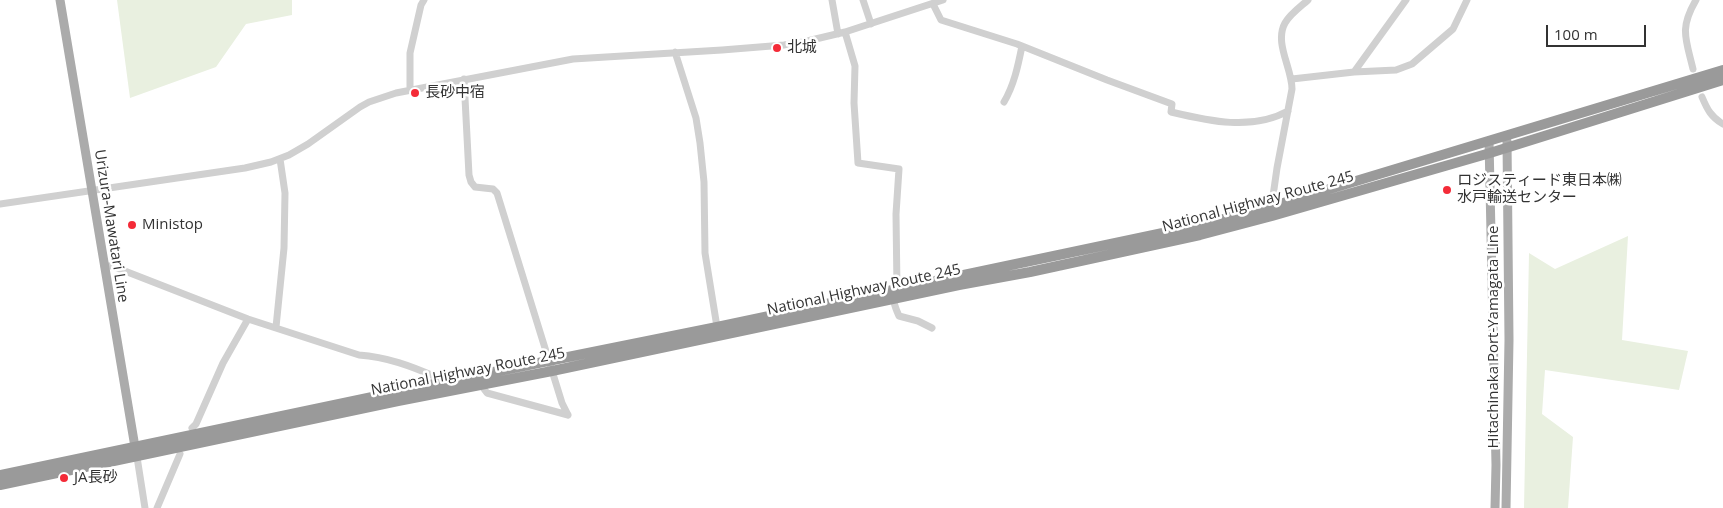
<!DOCTYPE html>
<html>
<head>
<meta charset="utf-8">
<style>
	body { margin:0 }
	#map { position:relative; width:1723px; height:508px; overflow:hidden; background:#fff; font-family:"Open Sans",sans-serif }
	canvas { display:block }
	.scale { position:absolute; left:1546px; top:25px; width:100px; height:22px; box-sizing:border-box; border:2px solid #333; border-top:0; padding-left:6px; font-size:15px; line-height:18px; white-space:nowrap; color:#333; -webkit-text-stroke:4px #fff; paint-order:stroke }
</style>
</head>
<body>
<div id="map">
<canvas width="1723" height="508"></canvas>
<div class="scale">100 m</div>
</div>
<script>
const ctx = document.querySelector('canvas').getContext('2d');
ctx.lineJoin = 'round';
function paint(path, color) { ctx.fillStyle = color; ctx.fill(path, 'evenodd'); }
function trace(path, color, width, dash) { ctx.strokeStyle = color; ctx.lineWidth = width; ctx.lineCap = dash ? 'butt' : 'round'; ctx.setLineDash(dash || []); ctx.stroke(path); }
function label(font, color, halo, rows, align = 'center') {
  ctx.font = font + ' "Open Sans","Noto Sans JP",sans-serif'; ctx.lineWidth = 5; ctx.setLineDash([]); ctx.textBaseline = 'middle'; ctx.strokeStyle = halo; ctx.fillStyle = color; for (const [text, x, y, turn = 0] of rows) {
    ctx.save(); ctx.translate(x, y); ctx.rotate((+turn || 0) * Math.PI / 180); ctx.textAlign = isNaN(turn) ? turn : align; if (halo) ctx.strokeText(text, 0, 0); ctx.fillText(text, 0, 0); ctx.restore();
  }
}
paint(new Path2D(`
	M117,0H292V15L246,24L216,67L130,98Z
	M1628,236L1622,340L1688,351L1679,390L1545,370L1542,414L1573,437L1568,508H1524L1529,253L1555,269Z`), '#e9f0e0');
trace(new Path2D(`
	M832,0L838,34
	M863,0L871,24
	M933,4L941,20L1017,44L1107,80L1172,104L1171,112C1209,121 1252,131 1288,111
	M845,32L855,66L854,103L858,163L899,169L896,214L897,289C892,300 894,305 899,316L918,321L932,328
	M675,52L696,118L700,143L704,182L705,253L717,327
	M1693,69C1686,39 1679,29 1696,0
	M1354,72L1396,70L1412,64L1453,29L1467,0
	M464,79L469,175L471,182L475,187L493,189L497,193L562,403L568,415
	M1292,79L1354,72L1406,0
	M410,90V53L421,5L424,0
	M1702,97C1707,109 1711,117 1723,124
	M1004,102C1014,85 1018,66 1022,46
	M0,204L245,168L271,162L289,155L308,144L360,107L369,102L396,93L573,59L722,50L784,45L803,42L845,32L943,0
	M1271,210L1277,168L1292,89C1292,68 1274,43 1285,23C1290,14 1300,7 1308,0
	M104,266H112L248,319L359,355C387,357 411,366 436,377L439,383
	M276,327L284,248L285,193L280,159
	M481,385L487,393L568,415
	M192,428L196,424L223,363L248,319
	M137,457L145,508
	M157,508L180,454`), '#d0d0d0', 7);
trace(new Path2D(`
	M60,0L136,453
	M1489,141L1496,465L1495,508
	M1506,508L1509,340L1507,141`), '#ababab', 9);
trace(new Path2D(`
	M0,475L439,383L717,327L1196,226L1270,207L1723,70
	M0,485L398,401L552,371L959,285L1030,272L1200,235L1272,216L1490,153L1723,80`), '#9a9a9a', 10);
for (const [x, y, r, color] of [
	[777,48,5,"#f42b38"],
	[415,93,5,"#f42b38"],
	[1447,190,5,"#f42b38"],
	[132,225,5,"#f42b38"],
	[64,478,5,"#f42b38"]
]) { const dot = new Path2D(); dot.arc(x, y, r, 0, 2 * Math.PI); ctx.fillStyle = color; ctx.fill(dot); trace(dot, '#fff', 2); }
label('15px', '#333', '#fff', [
	["北城",787,48],
	["長砂中宿",425,93],
	["ロジスティード東日本㈱",1457,181],
	["水戸輸送センター",1457,198],
	["Ministop",142,225],
	["JA長砂",74,478]
], 'left');
label('15px', '#333', '#fff', [
	["National Highway Route 245",1258,202,-15],
	["Urizura-Mawatari Line",111,226,81],
	["National Highway Route 245",864,290,-12],
	["Hitachinaka Port-Yamagata Line",1494,337,-90],
	["National Highway Route 245",468,372,-11]
]);
</script>
</body>
</html>
